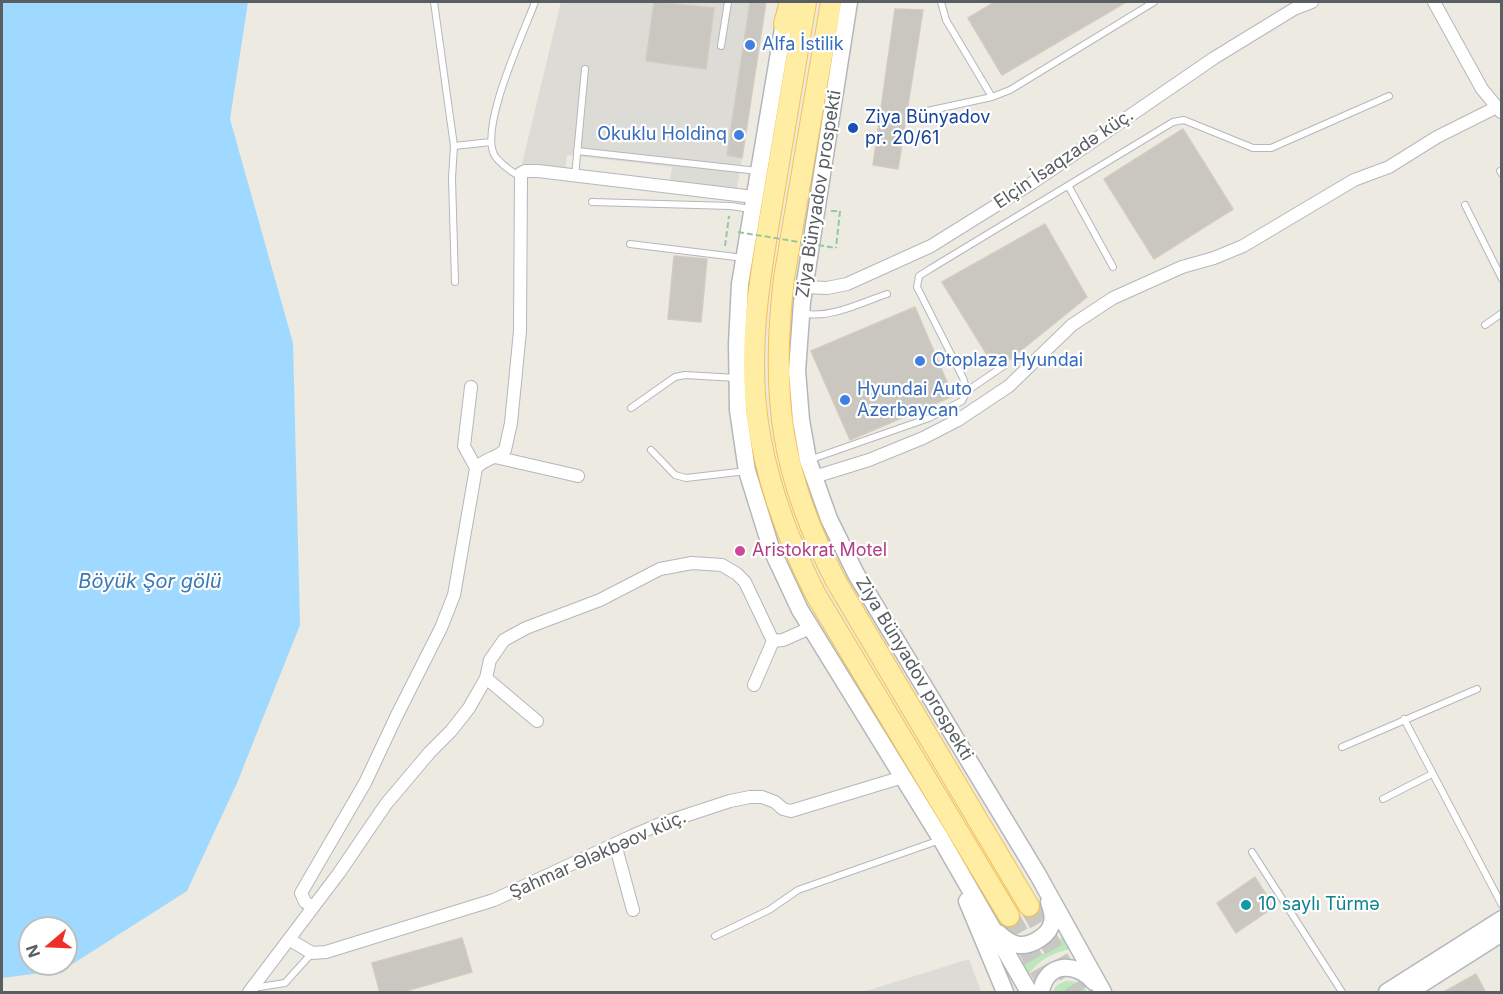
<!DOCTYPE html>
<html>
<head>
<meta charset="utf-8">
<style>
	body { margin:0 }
	#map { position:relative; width:1503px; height:994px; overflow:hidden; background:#edeae1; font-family:Inter,sans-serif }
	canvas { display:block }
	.frame { position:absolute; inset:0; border:3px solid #595e62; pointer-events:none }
	.north { position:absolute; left:18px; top:916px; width:60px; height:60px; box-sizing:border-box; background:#fff; border:2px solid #bdbfc0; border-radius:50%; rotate:251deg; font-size:16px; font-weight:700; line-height:24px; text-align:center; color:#595e62 }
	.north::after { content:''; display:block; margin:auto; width:21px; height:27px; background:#ed2f27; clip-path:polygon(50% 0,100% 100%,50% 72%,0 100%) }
</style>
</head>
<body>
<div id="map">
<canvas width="1503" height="994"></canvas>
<div class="frame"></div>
<div class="north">N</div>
</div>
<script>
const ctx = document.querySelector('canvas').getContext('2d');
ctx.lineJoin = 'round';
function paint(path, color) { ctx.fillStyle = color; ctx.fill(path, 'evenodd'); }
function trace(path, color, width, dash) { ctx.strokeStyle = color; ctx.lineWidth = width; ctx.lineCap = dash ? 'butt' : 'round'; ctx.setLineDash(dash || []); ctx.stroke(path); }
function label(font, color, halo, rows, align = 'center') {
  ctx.font = font + ' Inter,sans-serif'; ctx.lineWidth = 4.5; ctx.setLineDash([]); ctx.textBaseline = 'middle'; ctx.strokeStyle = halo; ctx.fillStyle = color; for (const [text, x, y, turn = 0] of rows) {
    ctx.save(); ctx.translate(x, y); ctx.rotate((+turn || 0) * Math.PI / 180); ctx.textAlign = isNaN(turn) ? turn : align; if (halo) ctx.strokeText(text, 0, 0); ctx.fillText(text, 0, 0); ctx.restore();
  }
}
paint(new Path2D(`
	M561,2H750L727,155L742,158L737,189L670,181L672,167L567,155L565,171L522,164Z
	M969,959L981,992H863Z`), '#dddbd5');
paint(new Path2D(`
	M1064,934L1073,949C1055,951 1038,960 1028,975L1020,961C1039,960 1053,949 1064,934Z
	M1065,981L1078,982L1088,992H1053L1056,986Z`), '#bee6bc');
paint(new Path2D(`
	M2,2H248L230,119L293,343L300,625L237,783L187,891L63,970L2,978ZM30,928H66V964H30Z`), '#9fd9ff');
const building = new Path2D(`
	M654,2L714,8L706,69L646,61Z
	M750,2H766L742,158L727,155Z
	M995,2H1126L1002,75L968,18Z
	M895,9L923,10L898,169L873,165Z
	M1183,129L1233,209L1154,259L1104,179Z
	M1045,224L1087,297L1008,361L1003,360L994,366L942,282Z
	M674,256L707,259L701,322L668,319Z
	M915,307L953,396L850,440L811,351Z
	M1255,877L1274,907L1236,933L1217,903Z
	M462,938L472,972L399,993H380L372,963Z
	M1476,974L1486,993H1442Z`);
paint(building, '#cac6c0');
trace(building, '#d2cbbf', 1.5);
trace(new Path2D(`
	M1029,906L1078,992
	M1009,916L1052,992`), '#c8c7c1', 20, [20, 10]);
const service = new Path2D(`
	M434,2L454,146L491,142
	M941,2L946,20L992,97
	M721,46L728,2
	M918,113L992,97L1010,90L1154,2
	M454,146L452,178L455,282
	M577,151L758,171
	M1500,171L1502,174
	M575,176L585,69
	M520,177C511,171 501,165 495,156C478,129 524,32 535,2
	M1069,187L1113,267
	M592,202L731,206L750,209
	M1465,205L1502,279
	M630,244L744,258
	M801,313C829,320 862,302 887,294
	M1485,325L1502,313
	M967,391L1005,365
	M631,408L675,377L685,375L736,378
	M651,450L675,475L686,478L747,471
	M809,460L929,418L962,401L967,391L963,378L917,287L919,276L930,269L1173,122L1184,120L1253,148H1271L1389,96
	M1404,719L1502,905
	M1342,747L1477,689
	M1383,799L1432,774
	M1252,852L1342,992
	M715,936L769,910L798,890L940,840
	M253,988L285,983L312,953`);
const minor = new Path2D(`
	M1434,2L1482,89L1501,112
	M804,287L827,288L847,284L931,246L1032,183L1214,58L1294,9L1312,2
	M471,387L464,446L476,468
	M495,457L578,476
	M814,477L869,460L923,438L958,420L1009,386L1072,325L1113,298L1182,267L1214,258L1243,246L1354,180L1389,167L1437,137L1497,107
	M486,678L537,721
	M754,685L773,641
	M615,844L633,910
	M313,907L305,902L301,893L365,783L397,715L441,628L454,595L476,468C485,458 496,459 505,450L511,423L520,331L521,173L525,171H538L754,197
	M290,940L312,953L326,952L494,900L632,836L660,824L730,801L750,797H762L775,802L783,809L791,811L903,777
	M249,992L339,873L386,804L430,752L451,731L469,708L486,678L490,660L504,640L526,628L600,600L660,569L692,563L722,565L737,574L745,582L773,641L783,640L810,628`);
const secondary = new Path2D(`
	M849,2L802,302L797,371L801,420L808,460L829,519L856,574L1038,875L1103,992
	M786,11L740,284L737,344L738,410L747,471L771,548L800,610L941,839L1029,992
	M967,901L1005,992
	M998,933C1004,938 1010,944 1019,945C1032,946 1050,935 1052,922C1054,915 1051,908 1049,902
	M1041,992C1046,962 1076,961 1094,982
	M1387,992L1502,919
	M1409,992L1502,933`);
const primary = new Path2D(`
	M806,2C795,67 784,133 773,199C761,270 748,342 757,415C765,479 787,538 816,595L1009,916
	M831,2L784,278C770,397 781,477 837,583L1029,906
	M784,24L790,2`);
trace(service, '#b4b7bc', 8);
trace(minor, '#b4b7bc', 14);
trace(secondary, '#b3b7bc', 19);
trace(primary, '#f4c152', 22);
trace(new Path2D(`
	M831,211H840L836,248
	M725,246L729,216`), '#95c7a2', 2, [6, 3]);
trace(service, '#fff', 6);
trace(minor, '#fff', 12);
trace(secondary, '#fff', 16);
trace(primary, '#ffeda4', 20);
trace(new Path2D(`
	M738,232L836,248`), '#95c7a2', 2, [6, 3]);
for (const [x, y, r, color] of [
	[750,45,6,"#3f7fe0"],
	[853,128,6,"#1a4fb4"],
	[739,135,6,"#3f7fe0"],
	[920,361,6,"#3f7fe0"],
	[845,400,6,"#3f7fe0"],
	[740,551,6,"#d1479c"],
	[1246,905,6,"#0f9aa8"]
]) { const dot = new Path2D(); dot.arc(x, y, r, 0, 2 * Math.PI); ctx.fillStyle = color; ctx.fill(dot); trace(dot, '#fff', 2); }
label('18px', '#366cbe', '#fff', [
	["Alfa İstilik",762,45],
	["Okuklu Holdinq",727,135,"right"],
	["Otoplaza Hyundai",932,361],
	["Hyundai Auto",857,390],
	["Azerbaycan",857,411]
], 'left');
label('18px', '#164399', '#fff', [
	["Ziya Bünyadov",865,118],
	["pr. 20/61",865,139]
], 'left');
label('18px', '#595e62', '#fff', [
	["Elçin İsaqzadə küç.",1064,159,-34],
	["Ziya Bünyadov prospekti",819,194,-81],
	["Ziya Bünyadov prospekti",914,669,59],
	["Şahmar Ələkbəov küç.",598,855,-24]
]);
label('18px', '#b23c85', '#fff', [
	["Aristokrat Motel",752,551]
], 'left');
label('18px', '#0d838f', '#fff', [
	["10 saylı Türmə",1258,905]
], 'left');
label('italic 20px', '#3a79b3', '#fff', [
	["Böyük Şor gölü",150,582]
]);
</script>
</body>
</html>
